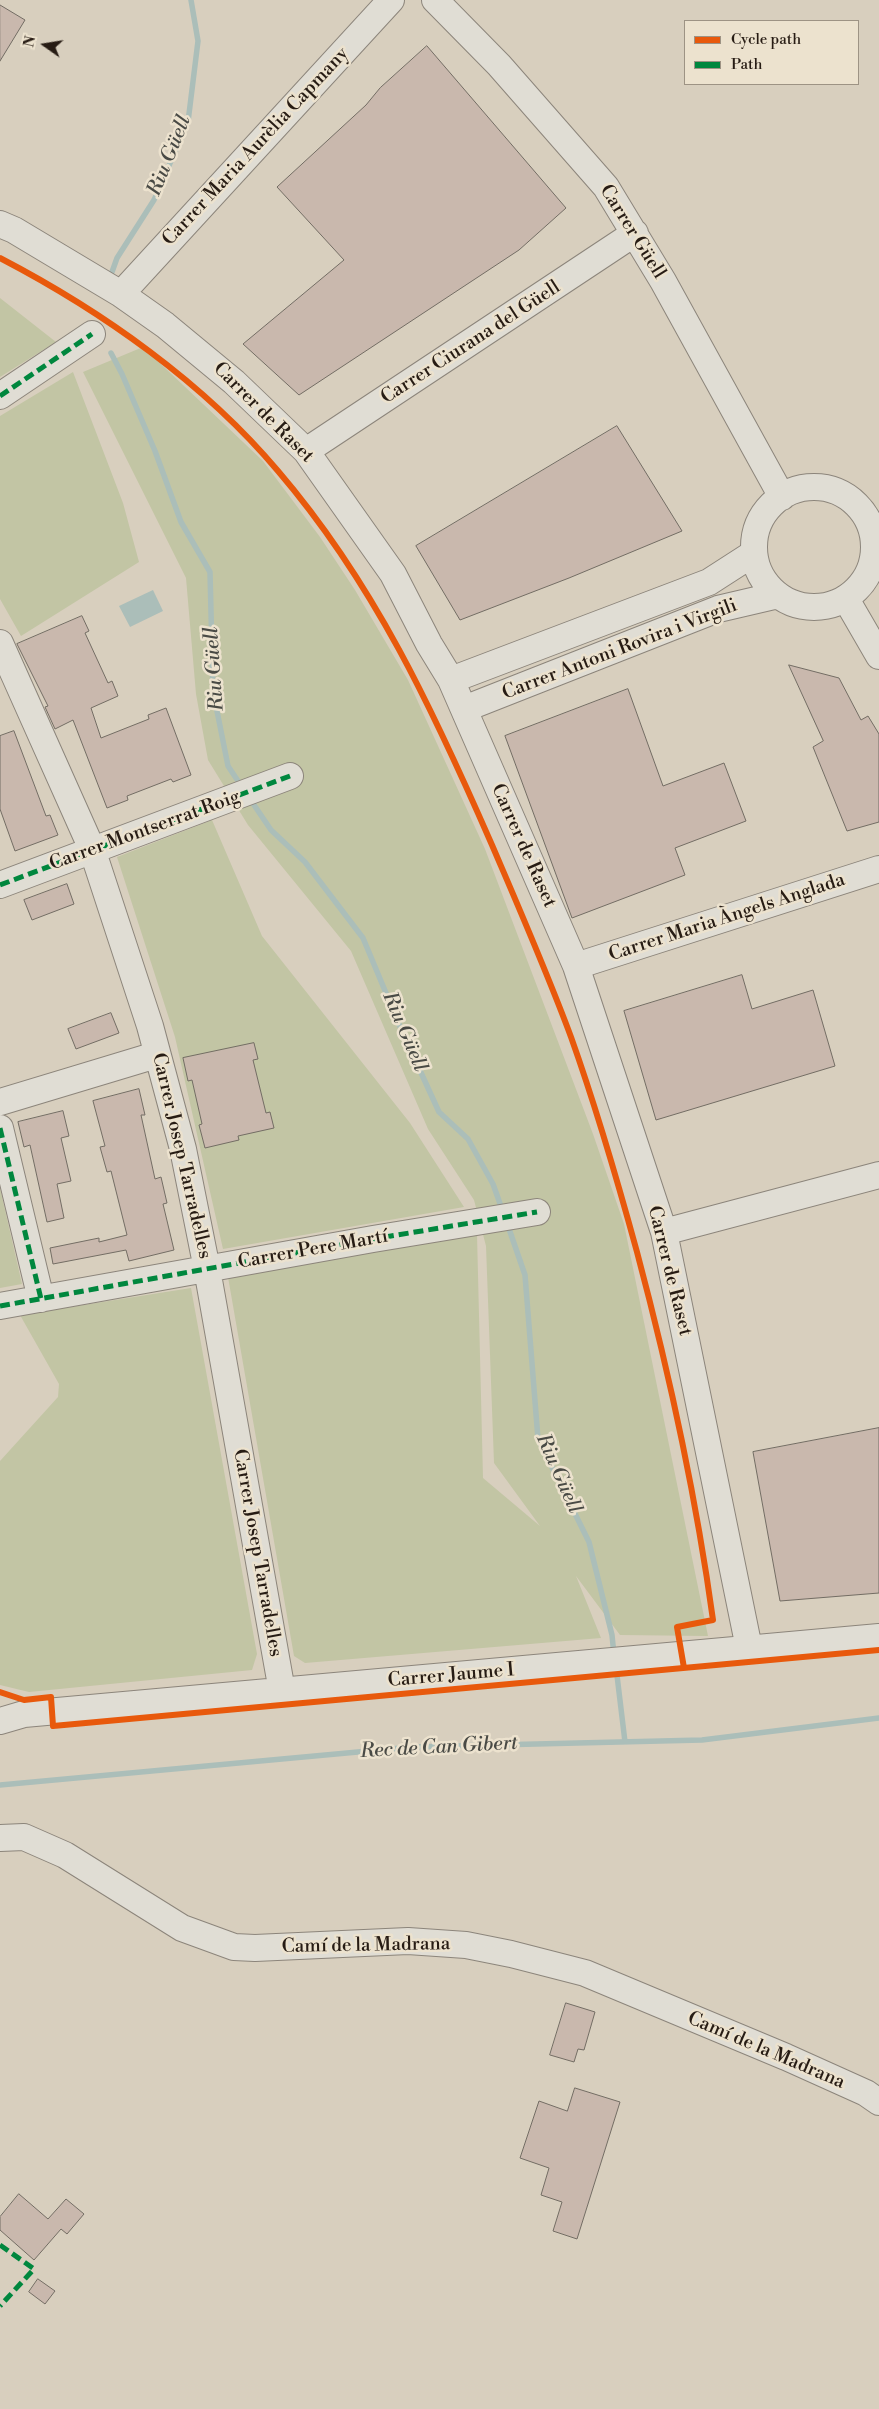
<!DOCTYPE html>
<html>
<head>
<meta charset="utf-8">
<style>
	body { margin:0 }
	#map { position:relative; width:879px; height:2409px; overflow:hidden; background:#d8cfbe; font-family:"Libre Bodoni",serif }
	canvas { display:block }
	.legend { position:absolute; left:684px; top:20px; width:175px; height:65px; box-sizing:border-box; background:#ece2ce; border:1px solid #9d9384; margin:0; padding:6px 9px; list-style:none; font-size:15px; color:#271c14 }
	.legend li { display:flex; align-items:center; gap:10px; height:25px }
	.legend b { width:25px; border:1px solid #9d9384 }
	.north { position:absolute; left:20px; top:20px; width:50px; height:50px; -webkit-text-stroke:4px #ece2ce; paint-order:stroke; rotate:283deg; font-size:14px; font-weight:700; line-height:20px; text-align:center; color:#271c14 }
	.north::after { content:''; display:block; margin:auto; width:18px; height:22px; background:#271c14; clip-path:polygon(50% 0,100% 100%,50% 72%,0 100%) }
</style>
</head>
<body>
<div id="map">
<canvas width="879" height="2409"></canvas>
<ul class="legend">
<li><b style="height:6px;background:#e8590c"></b>Cycle path</li>
<li><b style="height:6px;background:#00873e"></b>Path</li>
</ul>
<div class="north">N</div>
</div>
<script>
const ctx = document.querySelector('canvas').getContext('2d');
ctx.lineJoin = 'round';
function paint(path, color) { ctx.fillStyle = color; ctx.fill(path, 'evenodd'); }
function trace(path, color, width, dash) { ctx.strokeStyle = color; ctx.lineWidth = width; ctx.lineCap = dash ? 'butt' : 'round'; ctx.setLineDash(dash || []); ctx.stroke(path); }
function label(font, color, halo, rows, align = 'center') {
  ctx.font = font + ' "Libre Bodoni",serif'; ctx.lineWidth = 5; ctx.setLineDash([]); ctx.textBaseline = 'middle'; ctx.strokeStyle = halo; ctx.fillStyle = color; for (const [text, x, y, turn = 0] of rows) {
    ctx.save(); ctx.translate(x, y); ctx.rotate((+turn || 0) * Math.PI / 180); ctx.textAlign = isNaN(turn) ? turn : align; if (halo) ctx.strokeText(text, 0, 0); ctx.fillText(text, 0, 0); ctx.restore();
  }
}
paint(new Path2D(`
	M0,298L56,342L0,377Z
	M143,347L263,461L320,537L355,590L408,680L485,849L593,1134L624,1224L708,1636L620,1635L576,1576L601,1638L305,1663L294,1656L228,1277L477,1234L483,1478L540,1526L494,1463L486,1246L474,1200L428,1129L351,951L248,825L208,760L196,694L186,578L83,372Z
	M73,372L123,503L139,562L21,636L0,599V416Z
	M212,820L262,936L410,1123L464,1207L223,1249L175,1037L117,857Z
	M0,1188L22,1284L0,1288Z
	M191,1288L257,1654L252,1670L29,1692L0,1685V1461L58,1397L59,1384L20,1315Z`), '#c2c5a4');
paint(new Path2D(`
	M153,590L163,611L130,627L119,606Z`), '#abbeb9');
trace(new Path2D(`
	M112,272L117,258L154,200L188,122L198,41L191,0
	M111,353L122,374L155,451L181,522L210,572L213,691L228,766L242,787
	M250,799L271,830L305,862L363,938L401,1029L439,1112L468,1139L493,1184L503,1212
	M507,1223L525,1275L538,1439L589,1542L612,1635L614,1655
	M616,1667L625,1742
	M0,1785L412,1747L702,1740L879,1718`), '#abbeb9', 5.5);
const building = new Path2D(`
	M0,5L25,20L0,61Z
	M427,46L566,208L519,250L299,395L243,344L344,260L277,187L366,105L380,88Z
	M617,426L682,531L569,578L460,620L416,546Z
	M82,616L89,631L85,633L108,683L112,681L118,696L91,708L101,738L149,719L148,715L166,708L191,775L173,782L171,779L127,796L128,800L107,808L73,720L55,729L45,707L48,706L17,644Z
	M789,665L839,678L861,720L868,716L879,734V822L847,831L813,747L823,741Z
	M628,689L663,786L724,763L746,821L675,848L685,875L572,918L505,736Z
	M14,731L46,816L50,815L58,835L15,851L0,809V736Z
	M67,884L74,904L32,920L24,900Z
	M742,975L752,1009L813,990L835,1066L656,1120L624,1011Z
	M111,1013L119,1033L76,1049L68,1029Z
	M254,1043L258,1059L253,1060L266,1113L270,1112L274,1128L238,1136L239,1140L205,1148L199,1125L202,1124L192,1080L188,1081L183,1058Z
	M139,1089L145,1115H141L155,1179L161,1177L167,1203L163,1204L174,1250L129,1261L126,1250L53,1264L50,1248L99,1238V1242L127,1235L111,1171L107,1172L100,1147L105,1146L93,1101Z
	M63,1111L69,1136L61,1138L71,1181L57,1184L64,1218L47,1222L30,1145L24,1147L18,1122Z
	M879,1428V1593L780,1601L753,1452Z
	M566,2003L595,2012L584,2050L578,2049L574,2062L550,2055Z
	M575,2088L620,2102L577,2239L553,2231L562,2202L541,2195L549,2168L520,2158L539,2101L567,2111Z
	M19,2194L48,2219L66,2199L84,2214L67,2234L61,2229L34,2260L0,2230V2217Z
	M38,2279L55,2291L45,2304L29,2292Z`);
paint(building, '#c9b8ad');
trace(building, '#736d64', 1);
const minor = new Path2D(`
	M435,0L499,65L606,187L663,281L782,497
	M0,224L14,230L121,294L165,325L234,382L306,451L393,574L429,644L451,680L576,966L664,1232L749,1648
	M121,294L391,0
	M0,396L92,334
	M306,451L635,233
	M754 547a60 60 0 1 1 120 0a60 60 0 1 1-120 0Z
	M846,599L879,656
	M0,643L92,849L150,1026L183,1149L207,1269L282,1691
	M451,680L709,582L754,553
	M464,709L718,609L778,595
	M0,885L290,776
	M576,966L879,869
	M0,1102L156,1055
	M0,1128L41,1299
	M664,1232L879,1175
	M0,1306L373,1239L537,1212
	M0,1721L24,1714L879,1637
	M0,1838L24,1837L65,1855L182,1928L234,1947L255,1948L408,1941L466,1945L511,1954L585,1973L786,2057L866,2093L879,2102`);
trace(minor, '#8c857b', 28);
trace(minor, '#e0ddd4', 26);
trace(new Path2D(`
	M0,396L92,334
	M0,885L290,776
	M0,1128L41,1299
	M0,1306L373,1239L537,1212
	M0,2245L34,2269L0,2306`), '#00873e', 5, [10, 5]);
trace(new Path2D(`
	M0,258C102,311 204,383 278,471C374,583 433,710 492,845C519,908 547,972 571,1037C596,1107 617,1179 637,1252C669,1372 696,1496 713,1620L677,1627L684,1668
	M0,1692L24,1700L51,1697L53,1726L879,1650`), '#e8590c', 6);
label('19px', '#271c14', '#ece2ce', [
	["Carrer Maria Aurèlia Capmany",256,147,-47],
	["Carrer Güell",632,232,58],
	["Carrer Ciurana del Güell",471,343,-33],
	["Carrer de Raset",263,413,45],
	["Carrer Antoni Rovira i Virgili",620,650,-21],
	["Carrer Montserrat Roig",145,831,-20],
	["Carrer de Raset",523,846,66],
	["Carrer Maria Àngels Anglada",727,918,-18],
	["Carrer Josep Tarradelles",181,1156,77],
	["Carrer Pere Martí",313,1250,-10],
	["Carrer de Raset",669,1271,76],
	["Carrer Josep Tarradelles",257,1553,80],
	["Carrer Jaume I",451,1676,-5],
	["Camí de la Madrana",366,1946,-1],
	["Camí de la Madrana",766,2051,23]
]);
label('italic 20px', '#494a45', '#ece2ce', [
	["Riu Güell",170,156,-68],
	["Riu Güell",215,669,-94],
	["Riu Güell",404,1032,67],
	["Riu Güell",558,1474,66],
	["Rec de Can Gibert",439,1748,-3]
]);
</script>
</body>
</html>
